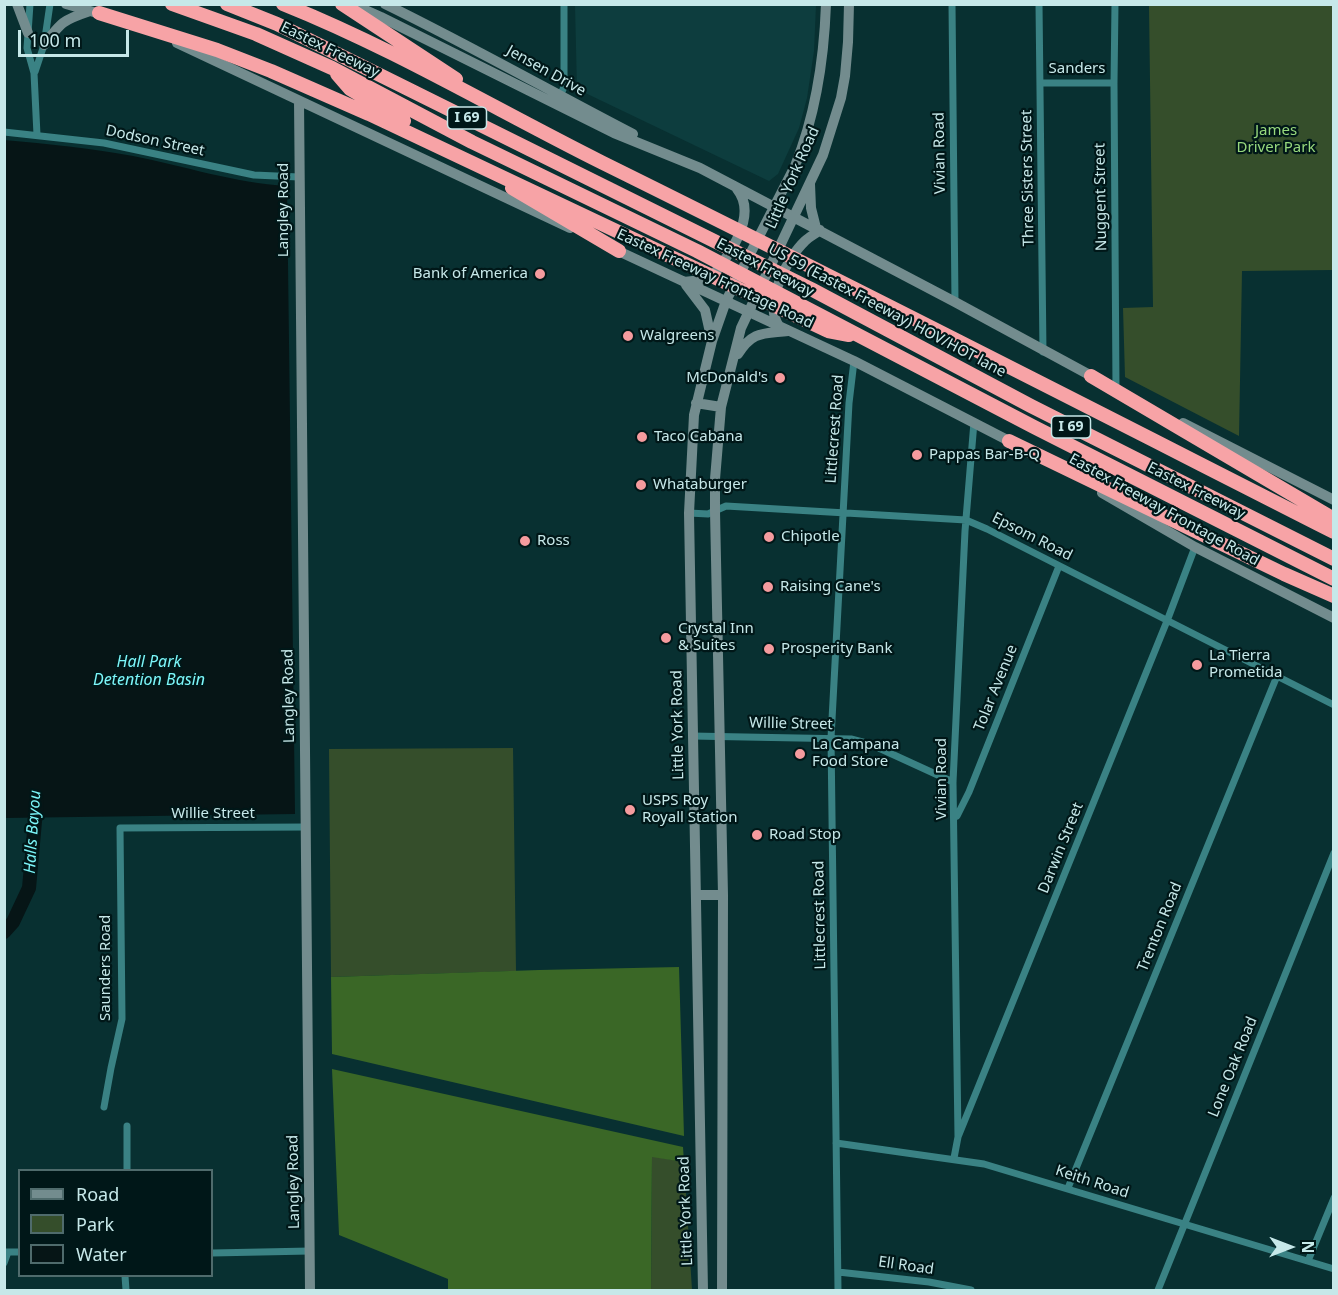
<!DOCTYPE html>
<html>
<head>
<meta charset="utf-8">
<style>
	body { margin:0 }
	#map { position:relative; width:1338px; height:1295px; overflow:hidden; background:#083031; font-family:"Noto Sans",sans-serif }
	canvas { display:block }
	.frame { position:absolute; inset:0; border:6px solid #c6e8e9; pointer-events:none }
	.legend { position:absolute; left:18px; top:1169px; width:195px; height:108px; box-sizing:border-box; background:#001718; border:2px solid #4f6b6c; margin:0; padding:8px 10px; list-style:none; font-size:18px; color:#c6e8e9 }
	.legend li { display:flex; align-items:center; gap:12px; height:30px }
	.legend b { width:30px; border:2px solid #4f6b6c }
	.north { position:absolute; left:1260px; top:1217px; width:60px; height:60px; -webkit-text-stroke:4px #001718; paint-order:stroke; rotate:90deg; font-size:16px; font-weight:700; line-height:24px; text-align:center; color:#c6e8e9 }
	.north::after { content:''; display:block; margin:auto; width:21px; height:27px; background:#c6e8e9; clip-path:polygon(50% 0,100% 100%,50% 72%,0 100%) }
	.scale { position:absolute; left:18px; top:30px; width:111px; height:27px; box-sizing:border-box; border:3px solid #c6e8e9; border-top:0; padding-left:8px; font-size:18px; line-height:21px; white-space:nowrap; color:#c6e8e9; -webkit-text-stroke:4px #001718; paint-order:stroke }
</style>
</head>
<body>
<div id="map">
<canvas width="1338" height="1295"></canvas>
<div class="frame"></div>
<ul class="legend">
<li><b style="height:8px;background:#738c8e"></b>Road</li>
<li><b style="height:16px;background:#354e2b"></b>Park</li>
<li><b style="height:16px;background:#061516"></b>Water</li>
</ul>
<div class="north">N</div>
<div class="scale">100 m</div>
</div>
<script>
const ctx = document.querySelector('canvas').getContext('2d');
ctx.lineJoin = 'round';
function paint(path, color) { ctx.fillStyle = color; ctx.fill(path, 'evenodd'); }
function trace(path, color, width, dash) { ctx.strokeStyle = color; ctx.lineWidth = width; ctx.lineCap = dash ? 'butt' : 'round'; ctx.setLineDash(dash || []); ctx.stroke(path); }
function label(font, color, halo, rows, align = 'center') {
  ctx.font = font + ' "Noto Sans",sans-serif'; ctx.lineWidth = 4.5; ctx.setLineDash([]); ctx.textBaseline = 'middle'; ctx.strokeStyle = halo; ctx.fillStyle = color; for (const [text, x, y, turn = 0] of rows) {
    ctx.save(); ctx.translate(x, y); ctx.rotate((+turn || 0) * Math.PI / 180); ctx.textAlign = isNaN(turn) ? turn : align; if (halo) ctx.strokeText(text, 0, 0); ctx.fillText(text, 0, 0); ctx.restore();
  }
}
paint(new Path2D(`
	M575,5H816L814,51L807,98L799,128L778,174L769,181L577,89Z`), '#0d3d3e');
paint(new Path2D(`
	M1149,5H1333V270L1242,271L1239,436L1125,377L1123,308L1153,307Z
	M513,748L516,971L331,977L329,749Z
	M652,1156L684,1162L692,1290H651Z`), '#354e2b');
paint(new Path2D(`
	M679,967L684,1136L332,1054L331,977L539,970Z
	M332,1069L683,1147L684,1162L652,1157L651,1290H448V1279L339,1235Z`), '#3a6726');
paint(new Path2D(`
	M4,140C48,144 90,148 133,156C184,166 235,183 287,186L295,814L5,818Z`), '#061516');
trace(new Path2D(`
	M4,932L13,922L29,888L37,799`), '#061516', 14);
trace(new Path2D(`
	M30,4L27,48L34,73L37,135
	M952,4L955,302
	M1039,4L1043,352
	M1115,4L1114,83L1116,389
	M35,72L44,45L50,4
	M1040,83H1114
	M560,96L564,87V4
	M4,132L104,143L254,175L299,177
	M689,513L708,514L726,506L966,520L987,529L1334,705
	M692,736L851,739L870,744L953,782
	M957,816L969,792L1059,566
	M104,1107L111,1068L122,1019L120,828L306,827
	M958,1137L953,782L965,531L974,422
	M836,1143L984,1164L1334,1269
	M954,1158L958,1137L1167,621L1195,547
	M127,1170V1126
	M1068,1188L1277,676
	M4,1252H20
	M212,1253L310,1251
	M1308,1261L1334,1198
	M4,1263L8,1252
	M838,1272L929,1282L971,1290
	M125,1276L126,1290
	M838,1290L831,738L849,403L854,361
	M1158,1290L1334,853`), '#3a8284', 7);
trace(new Path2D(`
	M17,4L28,33
	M66,4L104,15
	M352,4L381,17L614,133L700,168L955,302L1097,379
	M385,4C469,45 550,91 633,134
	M177,43L570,228
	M44,45C61,22 63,20 90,11
	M299,101L310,1290
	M810,184L811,208L816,228
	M614,249L854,361L1015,444
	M684,282L710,279C728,257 759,216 737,189
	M686,285L705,310L711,337
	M779,326C763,304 787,258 805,241C809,237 815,234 820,230
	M738,354C753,331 762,334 788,331
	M696,403L721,407
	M1183,423L1334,500
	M1102,493L1195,547L1334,618
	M696,895H723
	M703,1290L689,513L694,415L712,341L726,301L795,166C816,114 824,60 826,4
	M722,1290L723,895L715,511V479L721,407L741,328L823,155L841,98L845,76L848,42L849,4`), '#738c8e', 10);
trace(new Path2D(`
	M172,4L256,34L332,68L472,142L697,251L1034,427L1334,579
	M227,4L277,24L811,289L1031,406L1334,559
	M283,4C393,48 495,109 601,162C846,283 1090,408 1334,532
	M342,4L456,79
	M99,13L217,50L271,71L369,114L828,331L849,335
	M337,74L350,89L404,121
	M512,188L619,251
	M1091,376L1334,519
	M1009,441L1284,574L1334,596`), '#f7a3a6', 14);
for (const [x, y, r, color] of [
	[540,274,6,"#f59b9e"],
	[628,336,6,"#f59b9e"],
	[780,378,6,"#f59b9e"],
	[642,437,6,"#f59b9e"],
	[917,455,6,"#f59b9e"],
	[641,485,6,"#f59b9e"],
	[769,537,6,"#f59b9e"],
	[525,541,6,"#f59b9e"],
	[768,587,6,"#f59b9e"],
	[666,638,6,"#f59b9e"],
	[769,649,6,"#f59b9e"],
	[1197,665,6,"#f59b9e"],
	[800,754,6,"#f59b9e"],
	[630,810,6,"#f59b9e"],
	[757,835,6,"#f59b9e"]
]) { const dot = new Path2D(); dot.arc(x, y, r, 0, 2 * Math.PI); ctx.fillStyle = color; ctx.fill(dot); trace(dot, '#001718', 2); }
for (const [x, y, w] of [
	[467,118,39],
	[1071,427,39]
]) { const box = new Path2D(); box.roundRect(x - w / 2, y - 11, w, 22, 4.5); ctx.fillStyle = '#001718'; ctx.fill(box); trace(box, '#c6e8e9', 1.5); }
label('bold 14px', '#c6e8e9', null, [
	["I 69",467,118],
	["I 69",1071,427]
]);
label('15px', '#c6e8e9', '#001718', [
	["Eastex Freeway",330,50,26],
	["Sanders",1077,69],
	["Jensen Drive",546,71,29],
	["Dodson Street",155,141,12],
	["Vivian Road",940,153,-91],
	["Little York Road",793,178,-66],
	["Three Sisters Street",1028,178,-91],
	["Nuggent Street",1101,197,-91],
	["Langley Road",284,210,-90],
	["Eastex Freeway",765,268,28],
	["Eastex Freeway Frontage Road",715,279,25],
	["US 59 (Eastex Freeway) HOV/HOT lane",887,311,28],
	["Littlecrest Road",835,429,-86],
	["Eastex Freeway",1196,491,27],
	["Eastex Freeway Frontage Road",1164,510,29],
	["Epsom Road",1032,537,27],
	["Tolar Avenue",996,688,-68],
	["Langley Road",289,696,-91],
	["Willie Street",791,724,1],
	["Little York Road",678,725,-91],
	["Vivian Road",942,779,-90],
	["Willie Street",213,814],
	["Darwin Street",1061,848,-68],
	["Littlecrest Road",820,915,-91],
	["Trenton Road",1160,927,-68],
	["Saunders Road",106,968,-90],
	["Lone Oak Road",1233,1067,-68],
	["Langley Road",294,1182,-91],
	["Keith Road",1092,1182,18],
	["Little York Road",686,1211,-92],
	["Ell Road",906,1266,8]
]);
label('15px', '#97d87d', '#001718', [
	["James",1276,131],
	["Driver Park",1276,148]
]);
label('15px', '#c6e8e9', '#001718', [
	["Bank of America",528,274,"right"],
	["Walgreens",640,336],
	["McDonald's",768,378,"right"],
	["Taco Cabana",654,437],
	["Pappas Bar-B-Q",929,455],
	["Whataburger",653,485],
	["Chipotle",781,537],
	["Ross",537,541],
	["Raising Cane's",780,587],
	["Crystal Inn",678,629],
	["& Suites",678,646],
	["Prosperity Bank",781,649],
	["La Tierra",1209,656],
	["Prometida",1209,673],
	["La Campana",812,745],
	["Food Store",812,762],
	["USPS Roy",642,801],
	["Royall Station",642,818],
	["Road Stop",769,835]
], 'left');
label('italic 16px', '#7cf7fa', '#001718', [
	["Hall Park",149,662],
	["Detention Basin",149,680],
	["Halls Bayou",33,832,-86]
]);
</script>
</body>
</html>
